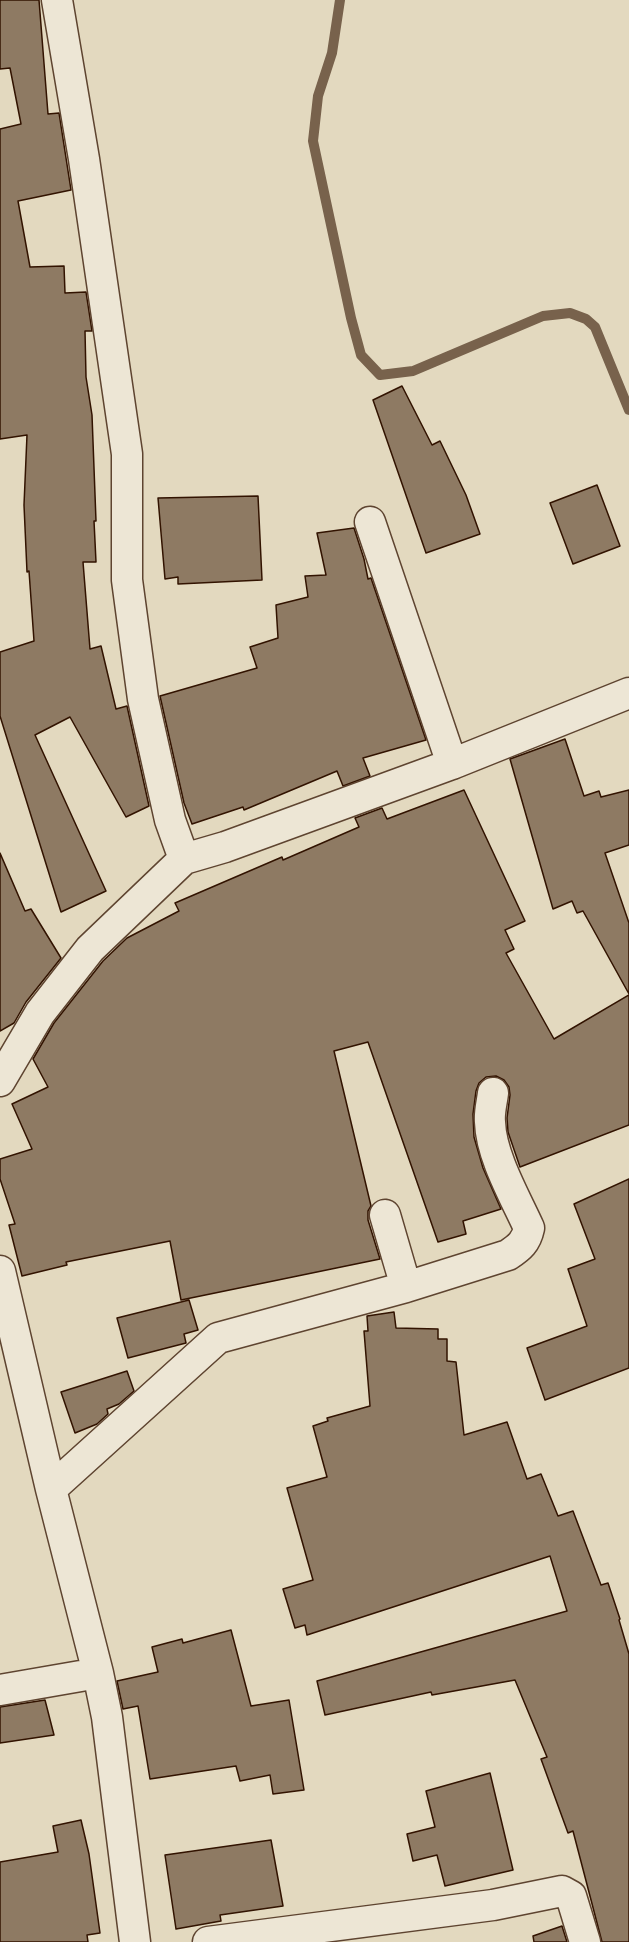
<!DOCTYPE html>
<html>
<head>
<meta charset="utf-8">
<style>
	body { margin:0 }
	canvas { display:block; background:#e3d9bf }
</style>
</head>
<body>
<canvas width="629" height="1942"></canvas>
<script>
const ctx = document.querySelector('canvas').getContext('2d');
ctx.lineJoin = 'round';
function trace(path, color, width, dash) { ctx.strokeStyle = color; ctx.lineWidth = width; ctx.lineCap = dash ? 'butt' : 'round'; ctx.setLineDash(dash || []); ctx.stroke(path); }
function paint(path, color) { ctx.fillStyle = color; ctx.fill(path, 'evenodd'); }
trace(new Path2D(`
	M340,0L332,53L318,96L313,141L351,318L361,355L380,375L413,371L543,316L570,313L586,319L595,327L629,410`), '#78624c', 10);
const building = new Path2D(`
	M0,0H39L48,114L59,113L71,190L18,201L30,267L64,266L65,293L86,292L92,331H85L86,377L92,415L96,521H94L96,562H83L90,649L101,646L116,709L127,706L149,806L126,817L70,717L35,735L106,891L61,912L0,716V652L34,641L29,571L27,572L24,505L27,435L0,439V129L21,124L10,68L0,69Z
	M402,386L432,445L440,441L466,495L480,534L426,553L373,400Z
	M597,485L620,546L573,564L550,503Z
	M258,496L262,580L178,584V577L165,579L158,498Z
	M354,528L364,559L368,579L371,578L426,740L363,758L370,776L343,786L337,771L244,810L243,807L192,824L184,803L160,696L257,668L250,647L278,638L276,605L308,597L305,576L326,575L317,533Z
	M565,739L584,796L599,791L601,797L629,790V845L605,853L629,923V994L583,911L577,913L572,901L553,909L510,759Z
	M464,790L525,921L505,930L514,949L506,953L554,1039L629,995V1125L520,1167L508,1132L507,1118L510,1095L509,1087L504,1080L496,1076L486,1077L479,1083L476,1091L473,1114L474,1137L483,1168L501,1209L463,1221L466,1234L438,1242L368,1042L334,1051L371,1206L368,1211V1220L380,1259L181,1300L170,1241L66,1262L67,1265L22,1276L9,1225L15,1224L0,1179V1159L32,1149L12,1104L48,1087L33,1059L54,1023L103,961L127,938L179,911L175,903L282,857L283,860L359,827L355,818L382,808L387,819Z
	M0,853L25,911L31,909L61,958L26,1002L14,1023L0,1031Z
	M629,1179V1368L545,1400L527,1348L587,1326L568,1269L595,1259L574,1204Z
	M189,1300L198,1330L184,1334L186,1343L128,1358L117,1318Z
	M394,1312L396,1328L438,1329V1339H447V1361L456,1362L464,1435L507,1422L527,1479L541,1474L558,1516L573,1511L601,1585L608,1583L620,1619L619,1620L629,1654V1942H602L573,1831L568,1833L541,1759L547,1757L515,1680L432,1695L431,1692L325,1715L317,1681L567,1611L550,1556L307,1635L305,1625L295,1628L283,1589L313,1580L287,1488L327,1477L313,1426L328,1421L327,1418L370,1406L364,1331H368L367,1316Z
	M127,1371L134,1391L119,1404L107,1409L108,1414L97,1424L75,1433L61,1392Z
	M231,1630L251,1706L289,1700L304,1790L273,1794L270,1775L240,1781L236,1766L150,1779L138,1706L123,1709L117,1681L158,1672L152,1647L182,1639L183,1643Z
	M45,1700L54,1735L0,1743V1707Z
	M490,1773L513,1870L445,1886L437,1855L413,1861L407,1834L435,1827L426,1791Z
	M81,1820L89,1854L100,1933L87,1935L88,1942H0V1862L58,1852L53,1826Z
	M271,1840L283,1906L220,1915L221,1921L176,1929L165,1855Z
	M562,1926L567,1942H534L533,1936Z`);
paint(building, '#8e7a63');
trace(building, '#321300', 1.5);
const street = new Path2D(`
	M57,0L84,159L127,454V580L143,699L170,820L184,859
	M370,522L452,764
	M0,1081L40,1013L90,949L184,859L225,847L452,764L629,693
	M0,1271L51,1489L98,1673L107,1717L135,1942
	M406,1287L508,1255C520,1247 526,1242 529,1228C515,1197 491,1156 490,1122C489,1112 492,1102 493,1093
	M51,1489L218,1338L406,1287L385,1215
	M0,1690L98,1673
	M208,1942L493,1905L562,1891L571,1896L585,1942`);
trace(street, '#5e4430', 33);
trace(street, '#ede6d5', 30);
</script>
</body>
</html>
